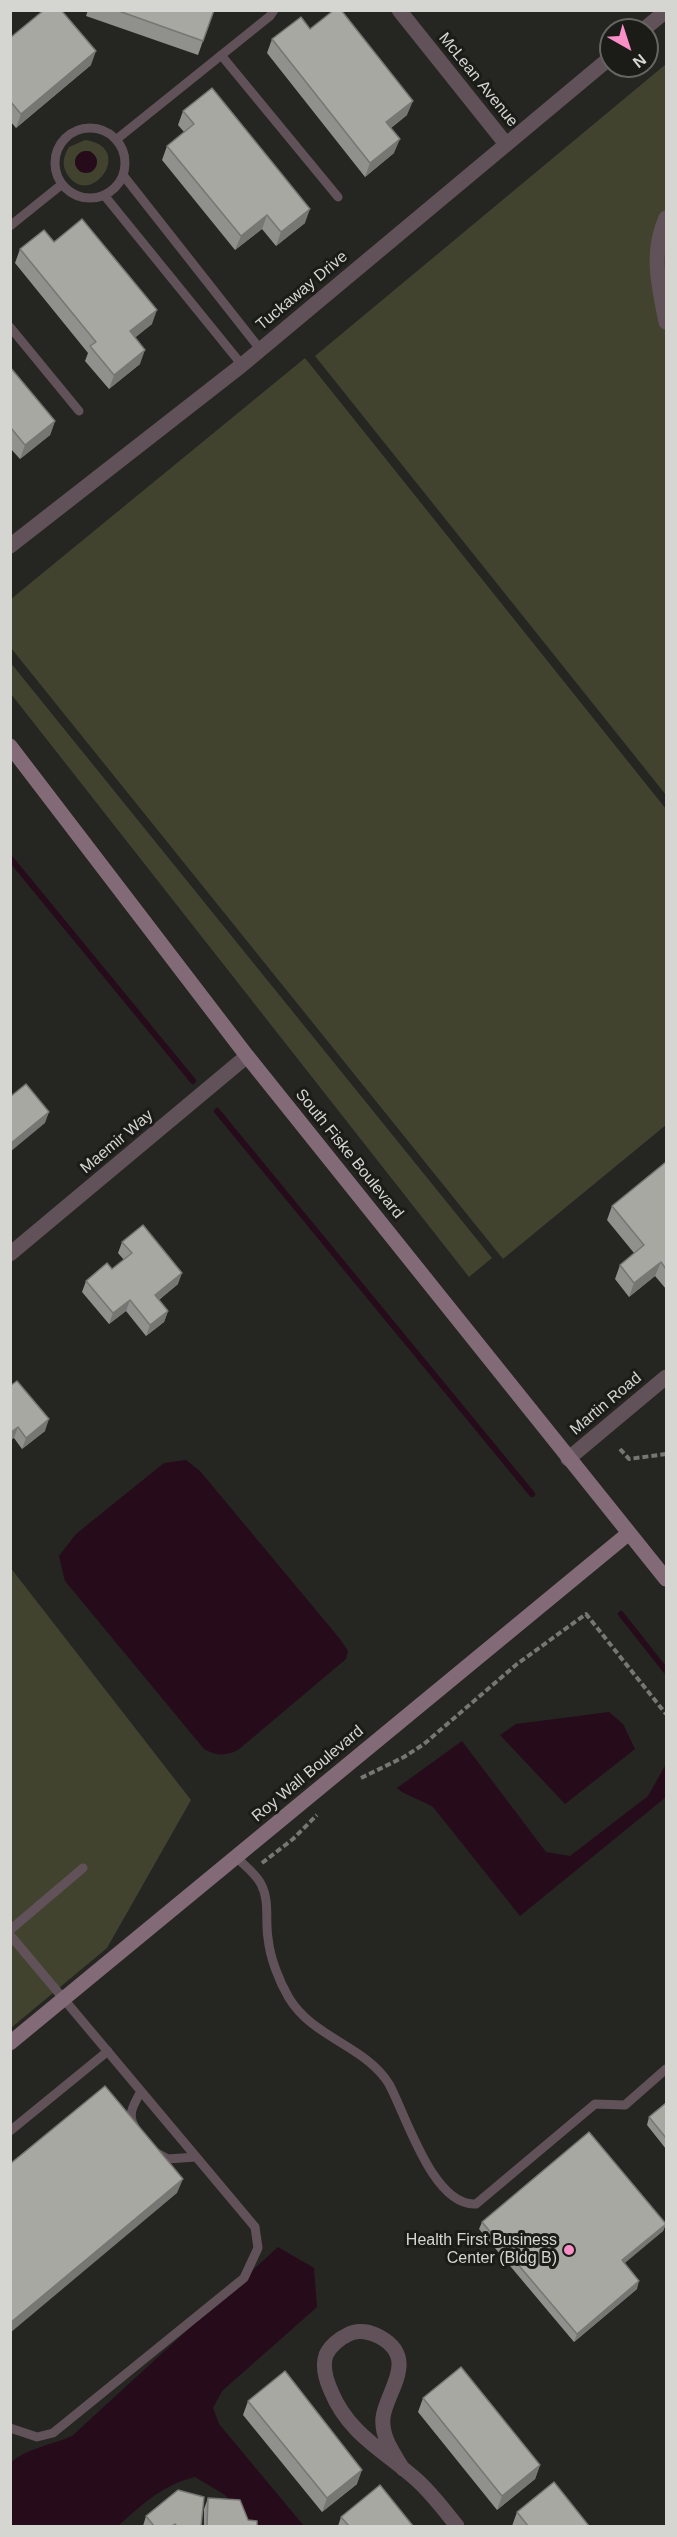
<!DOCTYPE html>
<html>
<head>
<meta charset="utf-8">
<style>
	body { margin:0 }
	#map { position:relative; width:677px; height:2537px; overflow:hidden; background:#252521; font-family:Arial,sans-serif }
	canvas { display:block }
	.frame { position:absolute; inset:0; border:12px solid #d5d5d2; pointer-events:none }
	.north { position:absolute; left:599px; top:18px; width:60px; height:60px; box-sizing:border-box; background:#1b1c18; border:2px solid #656662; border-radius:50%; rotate:141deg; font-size:16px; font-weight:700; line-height:24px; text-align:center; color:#d5d5d2 }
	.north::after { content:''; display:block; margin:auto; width:21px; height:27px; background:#fa8fc8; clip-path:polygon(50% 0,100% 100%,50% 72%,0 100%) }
</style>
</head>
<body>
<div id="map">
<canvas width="677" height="2537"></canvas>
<div class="frame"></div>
<div class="north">N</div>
</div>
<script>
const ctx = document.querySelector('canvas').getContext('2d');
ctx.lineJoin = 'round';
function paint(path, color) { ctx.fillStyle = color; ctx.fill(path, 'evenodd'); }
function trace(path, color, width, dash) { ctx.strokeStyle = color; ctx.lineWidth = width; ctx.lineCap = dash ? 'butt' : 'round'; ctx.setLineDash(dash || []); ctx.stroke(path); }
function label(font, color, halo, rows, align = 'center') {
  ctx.font = font + ' Arial,sans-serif'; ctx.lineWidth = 6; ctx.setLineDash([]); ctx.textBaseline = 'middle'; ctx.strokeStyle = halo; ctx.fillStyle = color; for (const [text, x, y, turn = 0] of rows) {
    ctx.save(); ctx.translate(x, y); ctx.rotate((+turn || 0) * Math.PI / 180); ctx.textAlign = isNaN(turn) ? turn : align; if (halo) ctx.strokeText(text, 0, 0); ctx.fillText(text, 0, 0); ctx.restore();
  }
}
paint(new Path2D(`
	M666,64V795L315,356Z
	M85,140C137,147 90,211 67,174C61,164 64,155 69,147ZM84,151H90L97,160L92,171L81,172L75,164Z
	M305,358L666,809V1125L503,1259L11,648V599Z
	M10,662L492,1258L469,1277L11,694Z
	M10,1567L191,1800L107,1948L11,2028Z`), '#41432e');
paint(new Path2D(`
	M75 162a11 11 0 1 1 22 0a11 11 0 1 1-22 0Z
	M186,1460L200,1471L340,1639L348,1651L346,1659L238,1750C226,1756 215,1756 204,1749L65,1581L59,1556L76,1534L164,1463Z
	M609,1712L623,1724L635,1749L565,1804L500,1735L516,1724Z
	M462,1741L546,1852L570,1856L648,1796L666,1764V1797L520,1916L433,1807C424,1801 402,1794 397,1788Z
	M278,2247L314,2268L317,2307L222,2391L213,2408L219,2424L304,2526H251L225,2495L195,2477C162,2485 143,2504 118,2526H11V2462C28,2448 51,2445 72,2436Z`), '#260c1a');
trace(new Path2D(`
	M10,858L193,1081
	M217,1111L532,1494
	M621,1614L666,1671`), '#260c1a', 6);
trace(new Path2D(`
	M620,1449L629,1459L666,1454
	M361,1778L404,1757L424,1744L517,1664L586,1614L666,1714
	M262,1863L293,1839L317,1815`), '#767672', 4, [6, 3]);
trace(new Path2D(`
	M221,55L338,197
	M55 163a35 35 0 1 1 70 0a35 35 0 1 1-70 0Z
	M117,139L270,16L274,10
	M123,175L260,349
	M104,195L242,365
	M10,226L61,185
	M10,327L79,411
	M236,1857C244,1865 256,1874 261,1884C270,1901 265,1920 268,1938C270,1958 279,1981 289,1998C313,2038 366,2046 389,2084C406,2115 433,2207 476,2204L595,2104L625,2105L666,2069
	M10,1930L83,1868
	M10,1935L255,2227L258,2248L244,2278L53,2433L37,2437L10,2428
	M135,2127C126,2114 135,2103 141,2091
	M10,2131L108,2051
	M153,2151L168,2159L196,2157`), '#615259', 9);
trace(new Path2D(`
	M399,10L506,144
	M643,30L666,11
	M666,218C650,252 659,287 666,322
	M10,546L242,365L611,57
	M10,1254L247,1056
	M568,1459L666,1377
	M403,2469C394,2454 381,2437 383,2418C385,2393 420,2359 380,2337C371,2332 358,2329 349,2334C340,2338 330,2346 326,2355C322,2367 326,2380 331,2391C349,2435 385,2451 418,2481C433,2495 445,2511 457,2526`), '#615259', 15);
trace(new Path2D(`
	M10,746L247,1056L666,1579
	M10,2043L629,1533`), '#826b76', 15);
paint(new Path2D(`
	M88,10H214L198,55L86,16Z
	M310,29L407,115L391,128L394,153L365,177L267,53L272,39Z
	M10,38L91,65L16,128L10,121Z
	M183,111L305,223L276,246L262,229L235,250L162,160L167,146L184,132L178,125Z
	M20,249L152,324L135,337L140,364L109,389L85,361L88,353L15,263Z
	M10,367L55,421L50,435L20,459L10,448Z
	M666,1162V1289L655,1276L629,1297L615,1279L620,1265L634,1253L607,1220L612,1206Z
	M122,1242L178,1284L159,1300L168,1311L164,1322L146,1336L126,1311L109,1324L82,1292L86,1281L112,1269L124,1260L118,1253Z
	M10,1386L45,1431L22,1449L14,1438Z
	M666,2103V2149L647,2125L649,2117Z
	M482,2222L666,2224L663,2231L624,2263L637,2289L574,2342L479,2229Z
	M423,2398L540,2465L535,2479L497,2510L418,2412Z
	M248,2401L357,2484L322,2512L243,2415Z
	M208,2498L248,2520L257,2526H204V2509Z
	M517,2512L589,2526H512Z
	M146,2516L201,2526H143Z
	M341,2517L413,2526H338Z`), '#90908c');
paint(new Path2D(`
	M96,51L91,65L16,128L21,114Z
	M413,101L407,115L381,136L386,122Z
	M400,139L394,153L365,177L370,163Z
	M310,209L305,223L276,246L281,232Z
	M267,215L262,229L235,250L241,236Z
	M157,310L152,324L125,346L130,331Z
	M145,350L140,364L109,389L114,375Z
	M55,421L50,435L20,459L25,445Z
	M49,1112L45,1123L10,1152V1144Z
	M661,1262L655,1276L629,1297L634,1283Z
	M182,1273L178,1284L151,1306L155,1295Z
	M130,1300L126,1311L109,1324L113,1313Z
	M168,1311L164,1322L146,1336L150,1325Z
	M49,1419L45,1431L22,1449L26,1438Z
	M18,1427L14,1438L10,1441V1433Z
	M183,2179L177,2193L10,2333V2323Z
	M666,2224L663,2231L619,2268L622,2260Z
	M639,2281L637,2289L574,2342L577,2334Z
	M540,2465L535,2479L497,2510L502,2496Z
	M362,2470L357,2484L322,2512L327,2498Z`), '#767672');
const building = new Path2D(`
	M44,10H61L96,51L21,114L10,101V38Z
	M116,10H214L203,41Z
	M334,10H341L413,101L386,122L400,139L370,163L272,39L301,17L310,29Z
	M212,88L310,209L281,232L267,215L241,236L167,146L194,124L183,111Z
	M82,219L157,310L130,331L145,350L114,375L90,346L96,342L20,249L44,230L54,242Z
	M10,367L55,421L25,445L11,428L10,429Z
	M26,1084L49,1112L10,1144V1097Z
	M666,1162V1269L661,1262L634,1283L620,1265L644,1245L612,1206Z
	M143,1225L182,1273L155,1295L168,1311L150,1325L130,1300L113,1313L86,1281L107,1263L112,1269L132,1253L122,1242Z
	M17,1381L49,1419L26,1438L18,1427L10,1433V1386Z
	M105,2086L183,2179L10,2323V2164Z
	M666,2103V2138L649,2117Z
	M589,2132L666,2224L622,2260L639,2281L577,2334L482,2222Z
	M461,2367L540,2465L502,2496L423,2398Z
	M285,2371L362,2470L327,2498L248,2401Z
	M554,2482L589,2526H528L517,2512Z
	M380,2485L413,2526H349L341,2517Z
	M178,2490L204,2497L201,2526H177L175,2524L172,2526H154L146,2516Z
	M208,2498L240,2500L248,2520L257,2521V2526H207Z`);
paint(building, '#a8a8a3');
trace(building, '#767672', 1.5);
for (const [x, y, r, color] of [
	[569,2250,6,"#fa8fc8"]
]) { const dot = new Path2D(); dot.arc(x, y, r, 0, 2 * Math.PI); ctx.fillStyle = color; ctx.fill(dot); trace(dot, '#1b1c18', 2); }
label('16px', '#d5d5d2', '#1b1c18', [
	["McLean Avenue",478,80,51],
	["Tuckaway Drive",302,291,-40],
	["Maemir Way",117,1142,-40],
	["South Fiske Boulevard",349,1154,51],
	["Martin Road",606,1404,-40],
	["Roy Wall Boulevard",308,1774,-40]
]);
label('16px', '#d5d5d2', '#1b1c18', [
	["Health First Business",557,2241],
	["Center (Bldg B)",557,2259]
], 'right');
</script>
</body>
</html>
